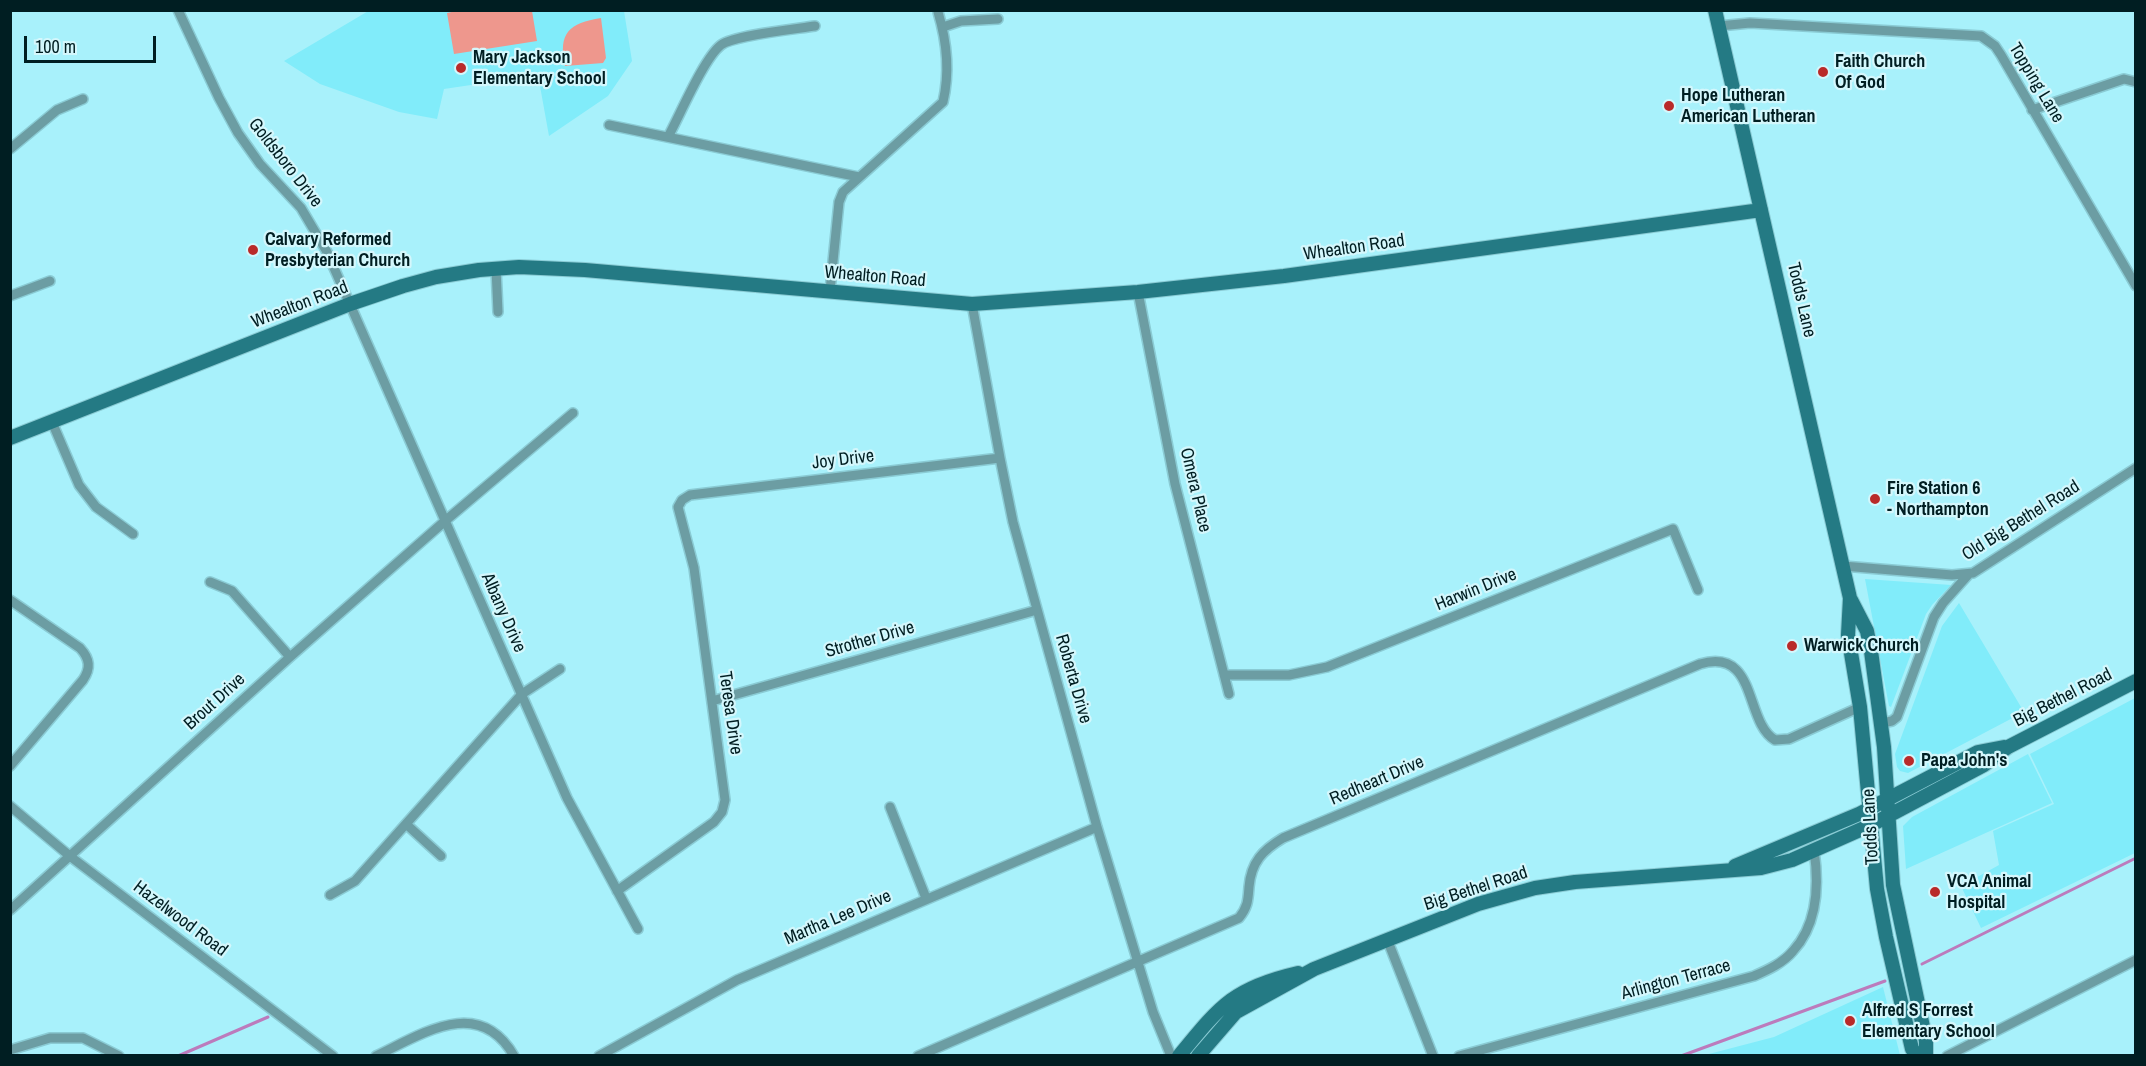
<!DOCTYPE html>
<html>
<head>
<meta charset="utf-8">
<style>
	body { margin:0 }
	#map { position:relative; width:2146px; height:1066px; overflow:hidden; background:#a8f1fb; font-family:"Archivo Narrow",sans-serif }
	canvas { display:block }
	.frame { position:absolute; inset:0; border:12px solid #001e22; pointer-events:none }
	.scale { position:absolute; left:24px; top:36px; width:132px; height:27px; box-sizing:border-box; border:3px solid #001e22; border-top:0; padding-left:8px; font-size:18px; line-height:21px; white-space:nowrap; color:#001e22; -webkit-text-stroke:4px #d4f7fc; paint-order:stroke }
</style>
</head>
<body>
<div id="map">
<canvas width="2146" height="1066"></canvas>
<div class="frame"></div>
<div class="scale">100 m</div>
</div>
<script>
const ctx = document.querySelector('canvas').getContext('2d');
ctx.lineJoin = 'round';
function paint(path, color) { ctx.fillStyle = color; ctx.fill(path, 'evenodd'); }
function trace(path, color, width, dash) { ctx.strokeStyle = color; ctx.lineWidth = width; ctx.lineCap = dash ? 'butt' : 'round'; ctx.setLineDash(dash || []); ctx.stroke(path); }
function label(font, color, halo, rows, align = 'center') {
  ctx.font = font + ' "Archivo Narrow",sans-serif'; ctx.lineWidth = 4.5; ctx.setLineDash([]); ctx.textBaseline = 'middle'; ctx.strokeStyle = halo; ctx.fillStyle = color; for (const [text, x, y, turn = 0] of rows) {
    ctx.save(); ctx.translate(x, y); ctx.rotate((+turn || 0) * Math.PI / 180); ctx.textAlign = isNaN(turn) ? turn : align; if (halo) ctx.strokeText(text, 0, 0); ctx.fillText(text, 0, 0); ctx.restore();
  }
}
paint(new Path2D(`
	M370,10L624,11L632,61L608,96L549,136L538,75L444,89L437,119L399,112L320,84L284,61Z
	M1865,579L1951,585L1932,605L1926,614L1891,707L1889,706Z
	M1959,603L2024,712L1908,773L1900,771L1897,767L1895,754L1942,626Z
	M2135,698V853L1981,928L1961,886L1999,865L1993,831L2054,804L2030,754Z
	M2028,754L2052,803L1906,869L1903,826L1912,817Z
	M1883,987L1900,1055H1705L1774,1037Z`), '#81ecfa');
paint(new Path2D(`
	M461,10L532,11L537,41L454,54L447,13Z
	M601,18L606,58L603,63L565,66C558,33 569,23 601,18Z`), '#ee978d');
trace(new Path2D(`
	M1922,964L2136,858
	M178,1056L268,1017
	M1681,1056L1885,981`), '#bc7bbc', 3);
const street = new Path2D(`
	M178,10L219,98L238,133L260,164L301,208L327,252L567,798L638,929
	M1719,26L1750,23L1981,36L1995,46L2001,55L2136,286
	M943,27L961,21L998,19
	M2032,110L2124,79L2136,82
	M609,125L859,177
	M668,137C680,115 704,58 721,45C734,35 796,29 815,26
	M10,149L57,110L83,99
	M496,269L498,312
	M830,291L839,202L843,192L943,102C950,72 947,42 938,12
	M1138,292L1175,484L1229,694
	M10,296L50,281
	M972,304L1000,458L1013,522L1097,827L1153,1012L1171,1056
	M52,422L79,485L96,507L133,534
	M1843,566L1952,575L1973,573L2136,468
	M210,582L232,591L290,657
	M10,600L80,648C90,659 91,668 83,680L10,766
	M1224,675H1289L1327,667L1673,529L1698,590
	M712,701L1037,610
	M1882,723L1892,721L1897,717L1934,617L1943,603L1968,575
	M10,806L71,857L333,1056
	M890,807L926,898
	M406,824L441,856
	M617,891L714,822L722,812L725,800L694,568L678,507L682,500L690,495L1000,458
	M330,895L355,881L522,694L560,669
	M10,910L290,657L445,521L573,413
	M1387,939L1433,1056
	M10,1050L50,1038H83L119,1056
	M376,1056C422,1034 479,995 514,1056
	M599,1056L737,980L1097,827
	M918,1056L1239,918C1248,907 1248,900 1249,887C1251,862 1263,850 1283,838L1700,664C1758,647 1744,722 1775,740L1789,739L1860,707
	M1459,1056L1754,976C1768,970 1783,963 1793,951C1818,924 1819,884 1814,850
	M1947,1056L2136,960`);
const secondary = new Path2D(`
	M1715,10L1850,598L1848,635L1860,707L1877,889L1886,937L1912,1049L1918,1056
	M10,438L350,304L403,286L436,277L479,270L519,267L585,270L972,304L1138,292L1284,276L1761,210
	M1851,600L1867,631L1871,651L1884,747L1893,885L1926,1041V1056
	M1735,866L1859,814L1978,752L2004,747
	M1179,1056C1220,1006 1233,988 1298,973
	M1198,1056L1236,1012L1314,969L1478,904L1535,888L1575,882L1761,868L1792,860L1871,825L1984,765L2008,747L2136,681`);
trace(street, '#8acbd4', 12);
trace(secondary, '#8acbd4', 16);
trace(street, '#6c9da3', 9);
trace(secondary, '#247a84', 14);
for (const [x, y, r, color] of [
	[461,68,6,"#b92a29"],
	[1823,72,6,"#b92a29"],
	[1669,106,6,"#b92a29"],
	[253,250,6,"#b92a29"],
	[1875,499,6,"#b92a29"],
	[1792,646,6,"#b92a29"],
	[1909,761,6,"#b92a29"],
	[1935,892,6,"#b92a29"],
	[1850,1021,6,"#b92a29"]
]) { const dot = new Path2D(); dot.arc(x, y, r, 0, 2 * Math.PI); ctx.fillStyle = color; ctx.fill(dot); trace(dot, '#d4f7fc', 2); }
label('bold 18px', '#001e22', '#d4f7fc', [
	["Mary Jackson",473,58],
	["Elementary School",473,79],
	["Faith Church",1835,62],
	["Of God",1835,83],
	["Hope Lutheran",1681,96],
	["American Lutheran",1681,117],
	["Calvary Reformed",265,240],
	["Presbyterian Church",265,261],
	["Fire Station 6",1887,489],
	["- Northampton",1887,510],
	["Warwick Church",1804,646],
	["Papa John's",1921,761],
	["VCA Animal",1947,882],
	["Hospital",1947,903],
	["Alfred S Forrest",1862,1011],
	["Elementary School",1862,1032]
], 'left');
label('18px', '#001e22', '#d4f7fc', [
	["Topping Lane",2036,83,59],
	["Goldsboro Drive",285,163,52],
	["Whealton Road",1354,248,-8],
	["Whealton Road",875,277,5],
	["Todds Lane",1801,300,77],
	["Whealton Road",300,305,-21],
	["Joy Drive",843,460,-7],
	["Omera Place",1195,490,77],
	["Old Big Bethel Road",2021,521,-32],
	["Harwin Drive",1476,590,-22],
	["Albany Drive",503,613,66],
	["Strother Drive",870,640,-16],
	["Roberta Drive",1073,679,74],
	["Big Bethel Road",2063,698,-27],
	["Brout Drive",215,702,-42],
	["Teresa Drive",730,713,82],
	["Redheart Drive",1377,781,-23],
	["Todds Lane",1871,827,-93],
	["Big Bethel Road",1476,889,-18],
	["Martha Lee Drive",838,918,-23],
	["Hazelwood Road",180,919,37],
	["Arlington Terrace",1676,980,-15]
]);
</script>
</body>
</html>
